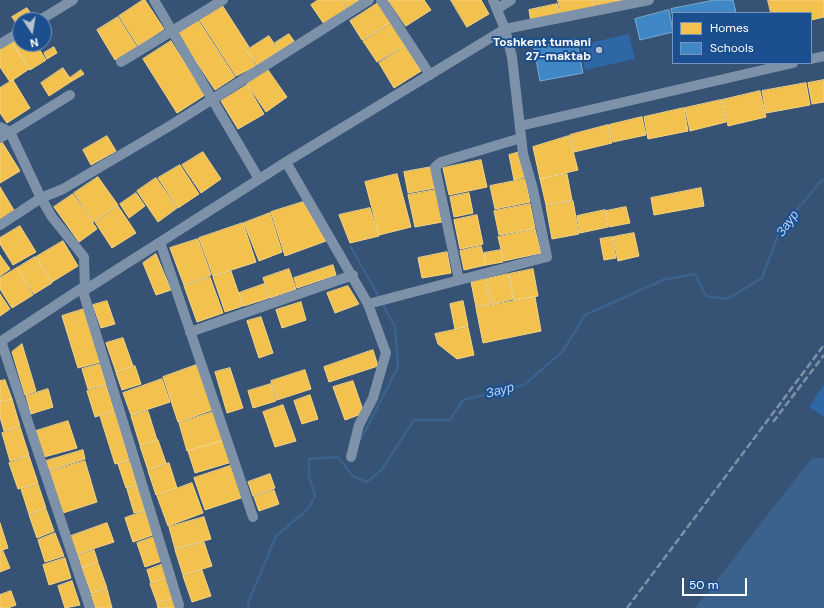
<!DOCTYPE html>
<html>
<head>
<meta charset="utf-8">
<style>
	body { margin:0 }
	#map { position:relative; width:824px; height:608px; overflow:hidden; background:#365274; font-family:"DM Sans",sans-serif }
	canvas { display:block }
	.legend { position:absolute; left:672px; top:12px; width:140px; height:52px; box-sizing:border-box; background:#1b4f8f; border:1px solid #7695bc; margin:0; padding:5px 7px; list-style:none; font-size:12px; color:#fff }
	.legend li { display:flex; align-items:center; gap:8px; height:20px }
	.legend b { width:20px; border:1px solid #7695bc }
	.north { position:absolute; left:12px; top:12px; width:40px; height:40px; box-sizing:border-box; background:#1b4f8f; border:1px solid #7695bc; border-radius:50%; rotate:168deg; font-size:11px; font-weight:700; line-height:16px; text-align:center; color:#fff }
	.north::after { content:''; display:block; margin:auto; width:14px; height:18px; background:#b9c2ce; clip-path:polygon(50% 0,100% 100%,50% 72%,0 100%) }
	.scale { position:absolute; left:682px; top:578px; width:65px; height:18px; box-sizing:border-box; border:2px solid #fff; border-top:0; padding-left:5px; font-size:12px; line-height:14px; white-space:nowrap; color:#fff; -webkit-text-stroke:3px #1b4f8f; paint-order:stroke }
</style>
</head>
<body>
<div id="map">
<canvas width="824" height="608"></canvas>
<ul class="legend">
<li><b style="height:11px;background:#f2c14e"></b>Homes</li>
<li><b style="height:11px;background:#3f88c5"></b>Schools</li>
</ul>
<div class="north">N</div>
<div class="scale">50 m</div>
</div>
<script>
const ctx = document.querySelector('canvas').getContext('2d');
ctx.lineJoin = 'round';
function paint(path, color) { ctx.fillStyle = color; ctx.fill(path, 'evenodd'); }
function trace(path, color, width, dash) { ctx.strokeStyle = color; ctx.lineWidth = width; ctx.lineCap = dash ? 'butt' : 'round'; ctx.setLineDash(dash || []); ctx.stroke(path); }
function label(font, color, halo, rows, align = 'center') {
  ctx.font = font + ' "DM Sans",sans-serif'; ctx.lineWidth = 4; ctx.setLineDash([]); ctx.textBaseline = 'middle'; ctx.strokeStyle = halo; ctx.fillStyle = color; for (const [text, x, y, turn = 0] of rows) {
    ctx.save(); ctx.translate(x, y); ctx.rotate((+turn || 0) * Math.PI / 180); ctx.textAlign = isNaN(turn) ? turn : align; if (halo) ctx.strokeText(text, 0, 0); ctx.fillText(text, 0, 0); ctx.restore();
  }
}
paint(new Path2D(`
	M629,34L635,59L585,70L580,45Z
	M824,384V417L809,407Z`), '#2f66a5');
paint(new Path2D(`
	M822,457L824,459V608H695L811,459Z`), '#3b618d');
const homes = new Path2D(`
	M143,0H145L164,29L138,46L119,16Z
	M318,0H341L346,9L324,24L311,5Z
	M342,0H360L347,8Z
	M388,0H424L431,10L406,26Z
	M451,0H481L489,14L467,27Z
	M558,0H593L595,8L561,15Z
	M594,0H630L596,8Z
	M768,0H824V17L811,20V13H771Z
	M378,3L391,22L362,40L350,21Z
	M557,4L560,16L531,22L529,10Z
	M222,5L249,47L246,49L256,66L236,76L199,19Z
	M27,8L31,14L16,23L12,17Z
	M118,17L137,47L115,60L97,30Z
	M198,20L235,77L215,90L178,34Z
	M391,23L405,45L377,62L363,41Z
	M289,34L294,41L280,51L275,43Z
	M20,36V44H36L46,60L30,70L11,41Z
	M269,36L279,51L257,65L247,50Z
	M171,41L205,95L177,113L143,59Z
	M11,42L29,69L10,82L0,67V49Z
	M405,46L421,71L394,88L379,63Z
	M54,47L57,53L47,59L44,53Z
	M63,68L72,81L49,96L41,83Z
	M81,70L84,74L72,81L70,78Z
	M268,70L287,97L266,112L247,84Z
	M13,80L30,108L7,123L0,113V88Z
	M824,80V102L812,104L808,83Z
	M806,83L810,105L766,113L762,91Z
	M247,85L264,114L238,129L221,101Z
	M760,91L766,117L728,126L722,100Z
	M721,100L726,122L690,131L685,108Z
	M684,108L688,131L648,139L644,117Z
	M642,117L646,135L613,142L609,125Z
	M608,125L612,143L574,152L570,135Z
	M107,136L116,151L91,165L83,150Z
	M569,136L578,170L540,179L533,147Z
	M2,142L20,171L0,183V143Z
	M203,152L221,179L201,193L182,165Z
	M520,152L525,177L514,180L509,155Z
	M481,160L487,187L449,195L443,168Z
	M180,165L199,194L178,208L158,178Z
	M432,167L435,188L408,193L404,172Z
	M397,174L411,227L379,235L365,182Z
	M567,174L572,200L546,205L540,179Z
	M98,177L118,205L93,222L74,193Z
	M156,178L177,208L158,222L137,191Z
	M525,179L530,202L495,209L490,186Z
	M0,187L15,212L0,221Z
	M701,188L704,206L654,215L651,198Z
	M435,190L442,222L415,227L408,195Z
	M136,193L145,206L129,218L120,204Z
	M469,193L473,213L454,217L450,197Z
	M73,194L97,229L79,242L54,207Z
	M573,201L579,234L552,239L546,206Z
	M303,202L326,241L285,256L271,212Z
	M530,204L535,228L499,235L494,211Z
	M118,206L136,233L112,248L95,222Z
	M626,207L630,223L609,227L606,211Z
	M370,208L379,236L350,243L339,215Z
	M605,210L608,227L580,233L577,216Z
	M270,213L282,252L259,261L244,223Z
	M477,215L483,244L460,249L454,220Z
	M243,223L256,262L213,276L199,238Z
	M20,226L36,252L13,265L0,244V238Z
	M535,229L541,253L504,261L498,237Z
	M634,233L639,256L618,261L613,237Z
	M612,237L616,258L604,260L600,239Z
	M198,239L211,275L184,285L170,248Z
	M63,241L78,266L52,282L36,257Z
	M481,246L486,265L464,270L460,251Z
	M501,250L503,262L486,265L484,253Z
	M447,252L451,273L422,278L418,258Z
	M156,254L171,290L156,295L143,263Z
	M0,255L10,269L0,276Z
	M35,257L52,283L34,294L17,268Z
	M333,265L336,275L297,288L294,278Z
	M17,268L33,295L12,308L0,289V278Z
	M289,269L296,289L270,298L263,278Z
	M533,269L538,296L514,300L509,274Z
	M231,271L243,306L225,312L213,277Z
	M508,274L513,299L492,304L486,279Z
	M210,277L223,313L197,322L184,286Z
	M485,279L491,304L476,307L471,282Z
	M264,284L269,298L244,306L239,293Z
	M348,286L359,304L335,313L327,293Z
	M0,294L10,309L0,316Z
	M535,297L541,331L483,343L476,308Z
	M107,301L115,324L101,328L93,305Z
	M463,301L468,326L455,329L450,304Z
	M301,302L306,320L282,328L276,310Z
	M84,309L100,362L78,368L62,316Z
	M261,317L273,353L259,358L247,321Z
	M468,327L474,355L457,359L438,344L435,334Z
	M123,338L133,366L116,372L106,343Z
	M22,344L36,391L25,395L12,352Z
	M373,350L378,366L329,382L324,367Z
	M100,364L106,384L88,389L82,369Z
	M199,364L215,409L178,422L163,377Z
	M135,366L141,384L122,390L116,373Z
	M230,368L243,408L227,413L215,372Z
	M305,370L311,389L277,400L271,381Z
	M162,379L170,402L131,415L123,393Z
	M5,380L12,399L0,402V381Z
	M353,381L364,413L345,420L333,387Z
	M271,384L276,401L253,408L248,391Z
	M106,385L114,411L95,417L87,391Z
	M48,389L53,407L31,414L26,396Z
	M310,395L318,419L302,424L294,401Z
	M12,399L20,426L4,431L0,417V403Z
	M283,405L296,441L275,447L263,412Z
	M148,411L157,440L140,445L131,416Z
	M216,411L225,440L187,451L179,423Z
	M115,412L129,460L115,464L100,416Z
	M68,421L77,448L44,457L36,431Z
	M20,427L29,455L10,461L2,433Z
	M158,440L166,463L148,470L140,446Z
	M225,440L232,462L195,473L188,451Z
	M83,450L85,459L49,470L46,461Z
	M29,456L38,483L18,489L9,463Z
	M85,461L97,502L63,513L50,471Z
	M130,461L137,485L126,488L118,464Z
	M169,463L177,488L156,495L148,471Z
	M233,465L244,497L205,510L194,478Z
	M270,474L275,488L253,496L248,482Z
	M192,483L203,513L168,526L157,496Z
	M38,484L46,508L29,514L21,489Z
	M137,486L145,510L134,513L127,489Z
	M274,490L279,504L259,511L254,497Z
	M46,509L54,531L37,538L29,515Z
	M145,511L153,535L133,542L125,518Z
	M204,517L211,539L175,549L169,527Z
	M0,523L8,548L0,551Z
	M107,523L114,542L77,554L71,536Z
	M55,533L64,556L45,562L38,540Z
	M154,537L162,561L145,567L137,543Z
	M204,542L212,566L183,575L175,550Z
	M94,550L98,562L82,568L78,555Z
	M3,551L10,568L0,572V552Z
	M65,558L71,578L49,585L43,565Z
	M98,563L107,588L91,593L82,568Z
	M163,564L168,577L151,583L147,570Z
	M202,570L211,596L192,602L183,576Z
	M168,578L175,597L157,603L150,584Z
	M72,581L80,605L65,608L58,586Z
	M107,589L112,608H95L91,594Z
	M11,591L16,605L8,608H0V595Z
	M174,598L178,608H158L157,604Z`);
paint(homes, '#f2c14e');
trace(homes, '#f6d483', 1);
const schools = new Path2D(`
	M715,0H733L736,13H673V18L671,9Z
	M669,10L673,32L640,40L635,19Z
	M576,39L583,73L540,81L534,48Z`);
paint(schools, '#3f88c5');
trace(schools, '#79acd6', 1);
trace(new Path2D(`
	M351,247L380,299
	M361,439L398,367L395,327L382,303
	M249,608L248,603L276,536L309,508L315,496L309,476V459L338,457L353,476L367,482L382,469L414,420H450L463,400L524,385L563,351L585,315L663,280L695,274L706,296L727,299L762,278L780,230L821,181L824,180`), '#3b618d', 2.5);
trace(new Path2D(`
	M154,0L259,179
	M381,0L430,75
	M497,9L511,0
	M40,20L73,0
	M0,44L20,32
	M811,59L824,56
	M121,62L223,0
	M520,126L793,63
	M0,127L10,132L41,198L52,217L84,257L85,290
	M0,138L70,95
	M286,162L368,304L386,353L373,398L359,425L351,457
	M0,225L41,198L63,189L173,124L369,0
	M160,242L253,517
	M459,280L435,167L441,162L521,138
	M82,288L179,605
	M368,304L547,257L533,189L523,154L512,57L505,29L649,0
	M190,332L353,275
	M1,341L90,608
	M0,342L82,288L85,290L286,162L505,29L493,0`), '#7d92a8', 10);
trace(new Path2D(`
	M773,422L824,355
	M627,608L824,345`), '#7e92a7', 2.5, [7, 3]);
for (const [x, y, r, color] of [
	[599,50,4,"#b9c2ce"]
]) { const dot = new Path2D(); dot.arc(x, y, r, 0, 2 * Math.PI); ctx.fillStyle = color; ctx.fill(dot); trace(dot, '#1b4f8f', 1.5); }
label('bold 12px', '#fff', '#1b4f8f', [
	["Toshkent tumani",591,43],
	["27-maktab",591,57]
], 'right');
label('italic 13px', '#b5d3f5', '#1b4f8f', [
	["Заур",788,224,-54],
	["Заур",500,391,-14]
]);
</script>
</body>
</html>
